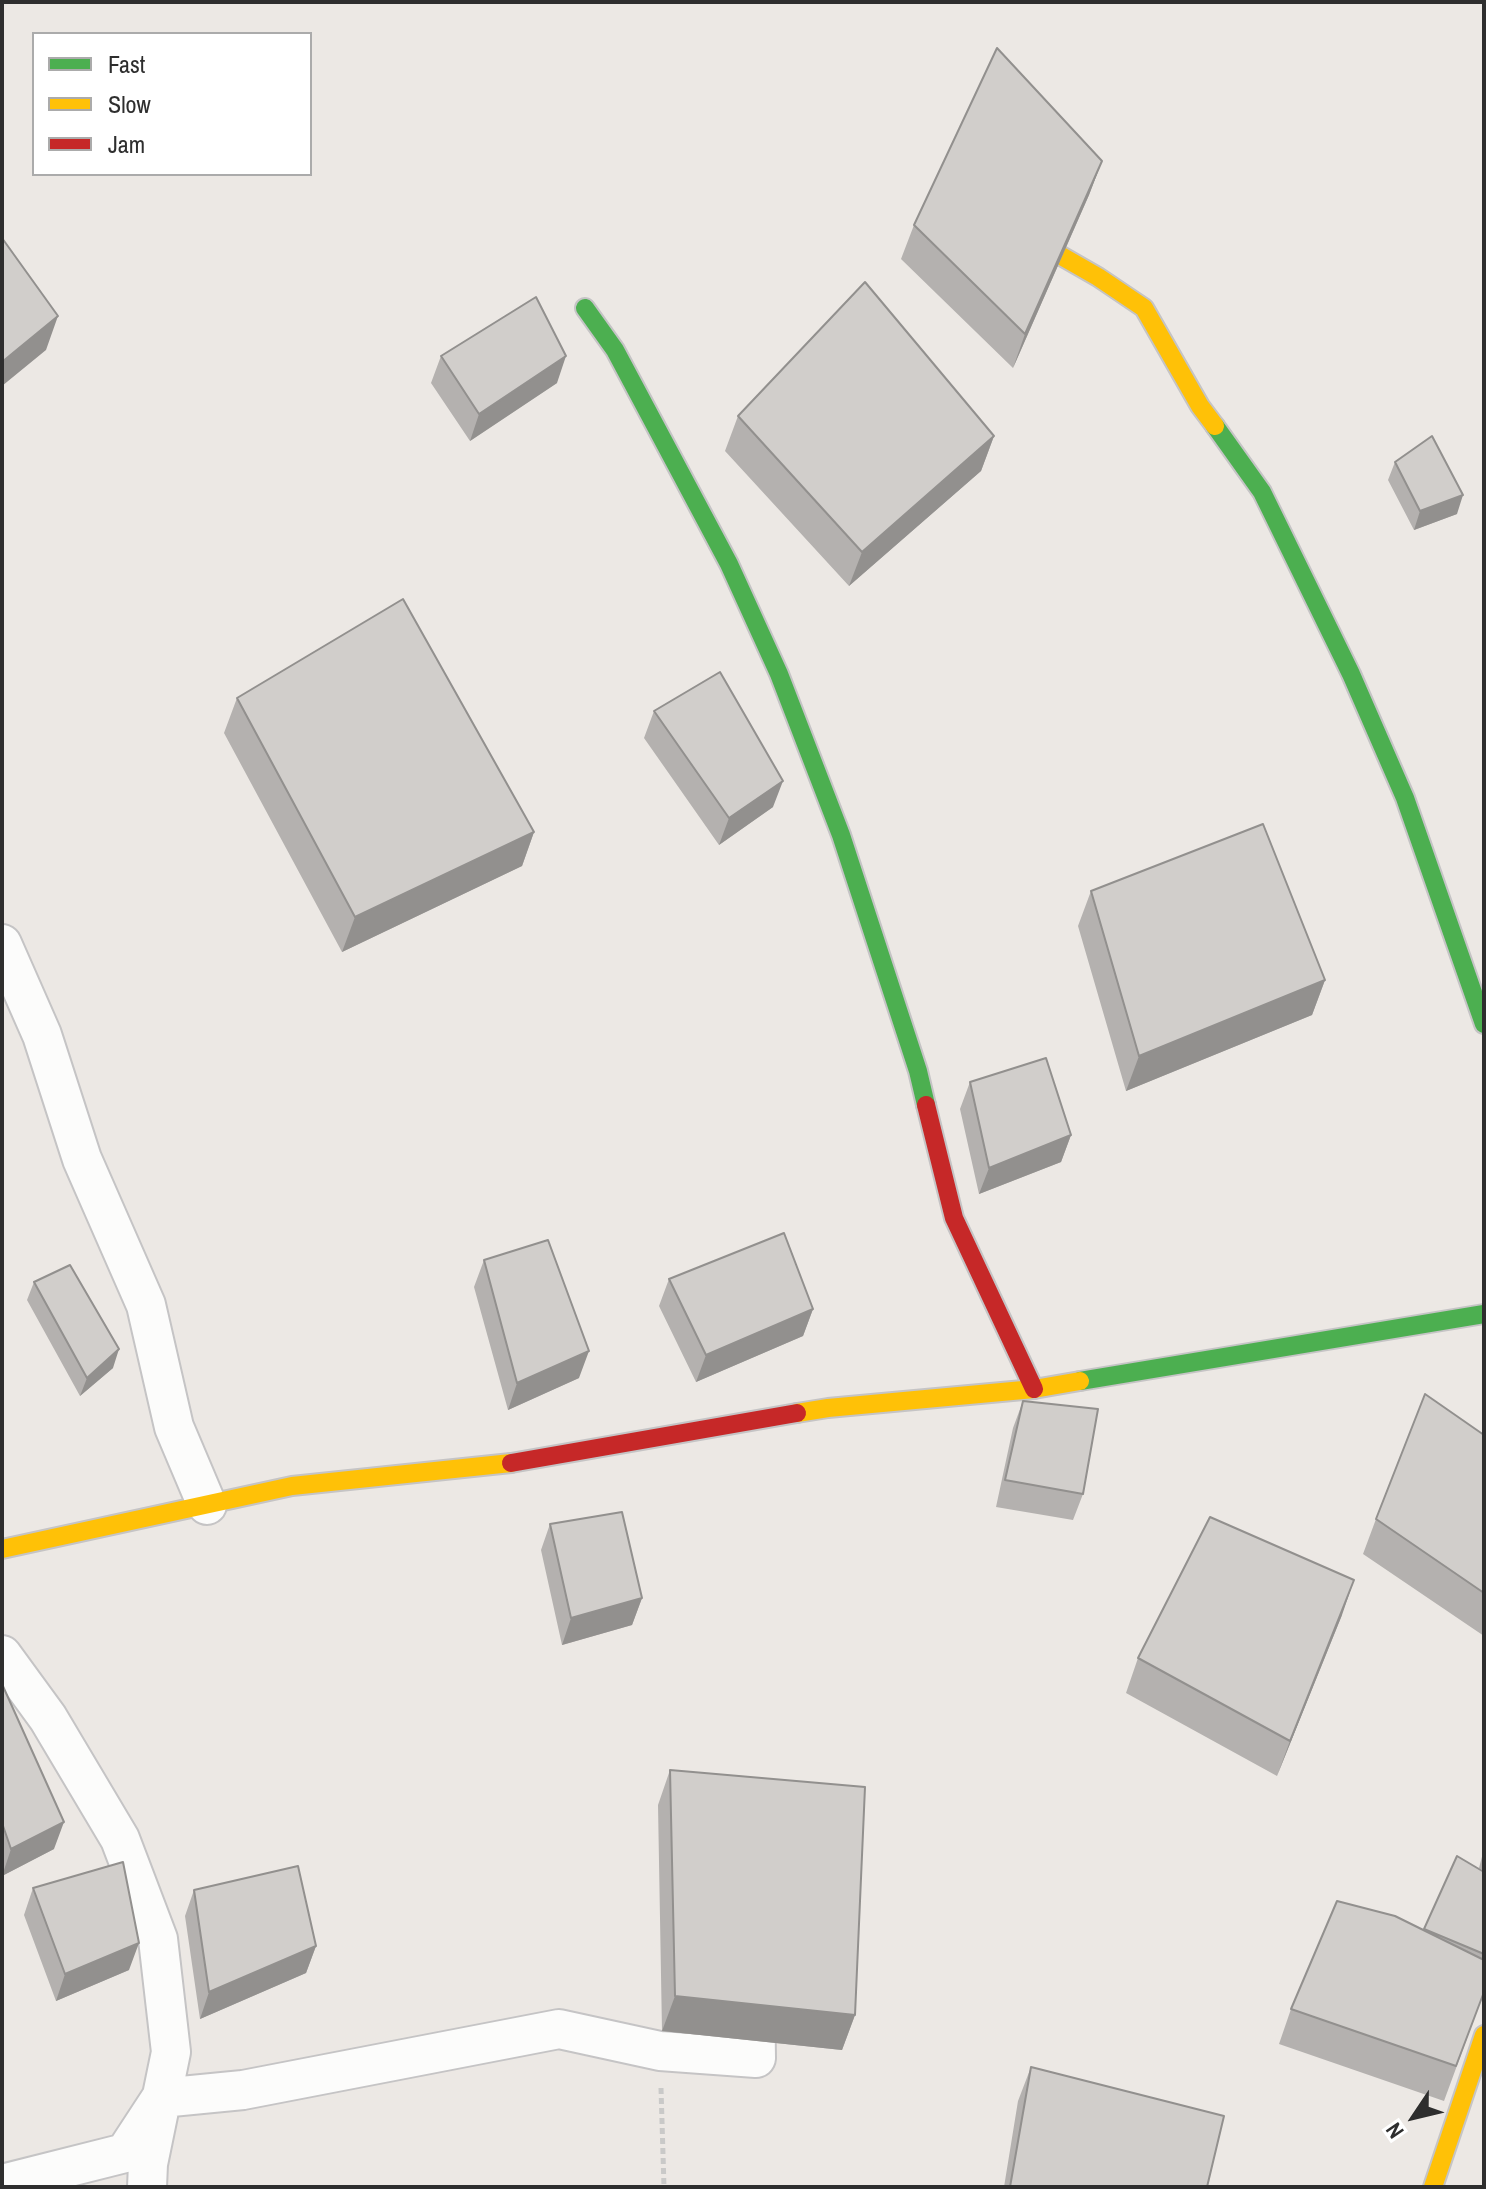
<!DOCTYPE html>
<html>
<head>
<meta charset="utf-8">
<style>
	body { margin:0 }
	#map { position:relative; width:1486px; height:2189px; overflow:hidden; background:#ece8e4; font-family:"Archivo Narrow",sans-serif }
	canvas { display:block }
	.frame { position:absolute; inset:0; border:4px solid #2e2e2e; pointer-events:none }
	.legend { position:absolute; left:32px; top:32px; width:280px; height:144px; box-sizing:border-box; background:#fff; border:2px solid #ababab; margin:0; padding:10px 14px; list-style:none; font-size:24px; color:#2e2e2e }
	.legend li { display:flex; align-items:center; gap:16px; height:40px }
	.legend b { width:40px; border:2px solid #ababab }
	.north { position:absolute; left:1374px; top:2077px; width:80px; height:80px; -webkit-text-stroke:6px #fff; paint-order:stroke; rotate:235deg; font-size:22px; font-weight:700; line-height:32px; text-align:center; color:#2e2e2e }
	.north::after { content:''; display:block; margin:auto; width:28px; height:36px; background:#2e2e2e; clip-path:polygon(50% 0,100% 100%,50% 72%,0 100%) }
</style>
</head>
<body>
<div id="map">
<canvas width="1486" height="2189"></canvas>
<div class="frame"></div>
<ul class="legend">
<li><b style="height:10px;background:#4caf50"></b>Fast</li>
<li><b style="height:10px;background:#ffc107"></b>Slow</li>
<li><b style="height:10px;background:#c62828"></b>Jam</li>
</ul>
<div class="north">N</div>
</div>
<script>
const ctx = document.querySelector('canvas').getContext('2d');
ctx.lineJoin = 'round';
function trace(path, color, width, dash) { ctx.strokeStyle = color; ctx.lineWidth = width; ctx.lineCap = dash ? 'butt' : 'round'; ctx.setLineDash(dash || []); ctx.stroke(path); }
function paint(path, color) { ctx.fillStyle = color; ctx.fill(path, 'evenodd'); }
const street = new Path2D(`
	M2,944L42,1035L82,1159L146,1305L174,1427L207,1505
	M2,1655L48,1718L120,1839L158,1939L171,2052L148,2164L147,2187
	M2,2184L125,2153L161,2098L243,2090L559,2029L660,2051L756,2058L755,1989`);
const fast = new Path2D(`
	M585,308L615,350L729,564L779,674L841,835L918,1071L926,1105
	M1215,426L1262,492L1351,674L1405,798L1484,1024
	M1080,1381L1484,1314`);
const slow = new Path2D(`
	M1023,234L1098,277L1144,308L1200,406L1215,426
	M797,1413L828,1408L1034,1389L1080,1381
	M2,1549L292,1486L511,1463
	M1433,2187L1484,2035`);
const jam = new Path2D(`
	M926,1105L954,1218L1034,1389
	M511,1463L797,1413`);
trace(street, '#c5c4c5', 42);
trace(fast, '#c5c4c5', 22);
trace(slow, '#c5c4c5', 22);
trace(jam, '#c5c4c5', 22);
trace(new Path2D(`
	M661,2088L664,2187`), '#c9c9c8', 5, [6, 4]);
trace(street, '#fcfcfb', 38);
trace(fast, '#4caf50', 18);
trace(slow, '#ffc107', 18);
trace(jam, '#c62828', 18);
paint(new Path2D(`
	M1102,161L1089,195L1013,368L901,259L914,225Z
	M441,356L557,383L470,441L431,383Z
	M738,416L994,436L981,471L849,586L725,451Z
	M1395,462L1457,514L1414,530L1388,480Z
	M237,698L534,832L522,866L342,952L224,733Z
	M654,711L773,807L719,845L644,738Z
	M1091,891L1325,980L1312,1015L1126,1091L1078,926Z
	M970,1082L1071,1135L1061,1162L979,1194L960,1109Z
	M484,1260L579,1378L508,1410L474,1287Z
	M669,1279L813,1309L803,1336L696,1382L659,1306Z
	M34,1282L113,1368L80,1396L27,1300Z
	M1023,1401L1083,1494L1073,1520L996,1507L1013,1428Z
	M1484,1435V1636L1363,1554L1376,1519Z
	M550,1524L642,1598L632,1625L562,1645L541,1550Z
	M1342,1615L1277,1776L1126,1693L1138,1658Z
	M2,1684L54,1849L2,1876Z
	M670,1770L855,2015L842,2050L662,2031L658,1805Z
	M1484,1849V1871L1479,1868Z
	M1484,1872V1992L1444,2101L1279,2044L1291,2009L1424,1930Z
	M33,1888L129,1970L56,2001L24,1915Z
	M194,1890L316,1946L306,1973L200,2019L185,1916Z
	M1031,2067L1207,2187H1004L1018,2101Z`), '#b4b1af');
paint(new Path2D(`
	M1102,161L1089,195L1013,368L1025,334Z
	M58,316L46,350L2,386V362Z
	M566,356L557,383L470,441L479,414Z
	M994,436L981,471L849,586L862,552Z
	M1463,495L1457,514L1414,530L1420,511Z
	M783,781L773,807L719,845L729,818Z
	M534,832L522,866L342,952L355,917Z
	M1325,980L1312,1015L1126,1091L1139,1056Z
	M1071,1135L1061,1162L979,1194L989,1168Z
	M813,1309L803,1336L696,1382L706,1355Z
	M119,1349L113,1368L80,1396L87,1378Z
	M589,1351L579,1378L508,1410L517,1383Z
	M1354,1580L1342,1615L1277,1776L1290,1741Z
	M642,1598L632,1625L562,1645L571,1618Z
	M64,1822L54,1849L2,1876L11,1849Z
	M139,1943L129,1970L56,2001L65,1974Z
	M316,1946L306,1973L200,2019L209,1992Z
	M675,1996L855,2015L842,2050L662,2031Z`), '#92908e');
const building = new Path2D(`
	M997,48L1102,161L1025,334L914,225Z
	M2,238L58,316L2,362Z
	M865,282L994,436L862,552L738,416Z
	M536,297L566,356L479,414L441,356Z
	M1432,436L1463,495L1420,511L1395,462Z
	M403,599L534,832L355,917L237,698Z
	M720,672L783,781L729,818L654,711Z
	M1263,824L1325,980L1139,1056L1091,891Z
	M1046,1058L1071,1135L989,1168L970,1082Z
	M784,1233L813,1309L706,1355L669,1279Z
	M548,1240L589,1351L517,1383L484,1260Z
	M70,1265L119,1349L87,1378L34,1282Z
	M1425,1394L1484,1435V1593L1376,1519Z
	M1023,1401L1098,1409L1083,1494L1005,1480Z
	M622,1512L642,1598L571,1618L550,1524Z
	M1210,1517L1354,1580L1290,1741L1138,1658Z
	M2,1684L64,1822L11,1849L2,1823Z
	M670,1770L865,1787L855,2015L675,1996Z
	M1457,1856L1484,1872V1954L1424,1929Z
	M123,1862L139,1943L65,1974L33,1888Z
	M298,1866L316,1946L209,1992L194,1890Z
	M1337,1901L1395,1916L1484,1960V1992L1456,2066L1291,2009Z
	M1031,2067L1224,2116L1207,2187H1010Z`);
paint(building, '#d1cecb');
trace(building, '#92908e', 2);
</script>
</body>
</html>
